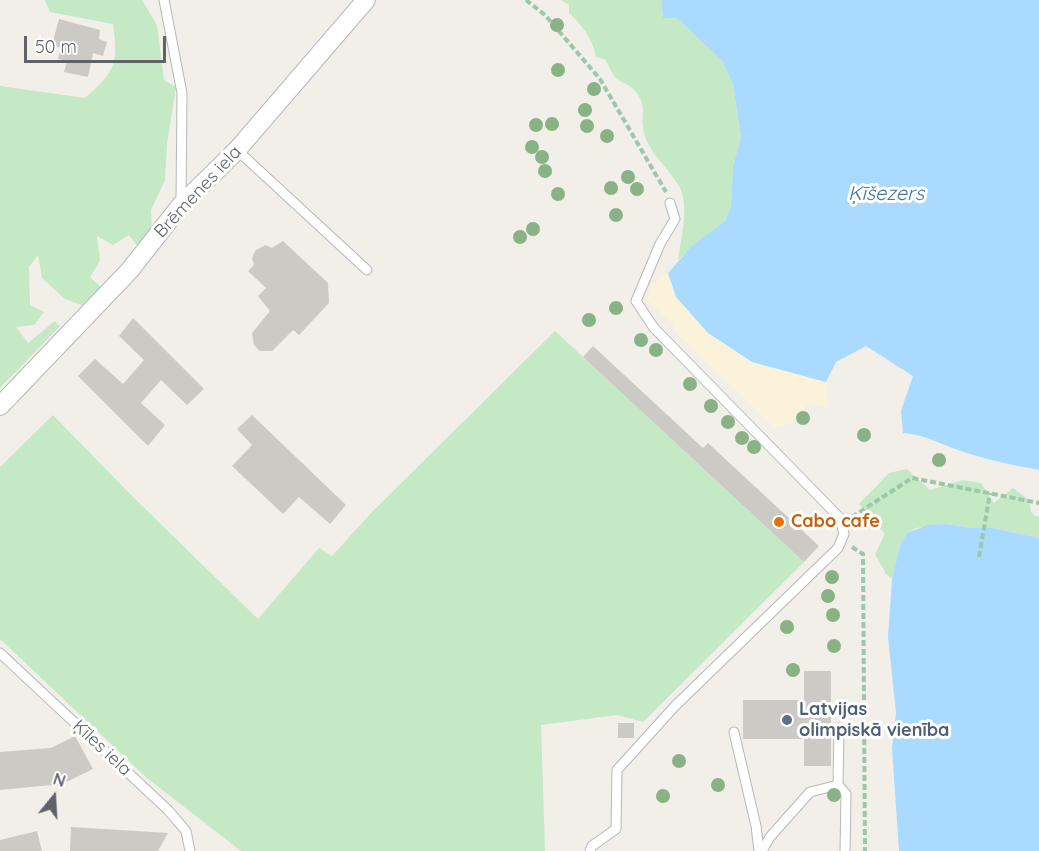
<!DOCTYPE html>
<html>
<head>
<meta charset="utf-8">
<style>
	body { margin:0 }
	#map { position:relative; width:1039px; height:851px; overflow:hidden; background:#f1efe8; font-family:Quicksand,sans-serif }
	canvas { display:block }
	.north { position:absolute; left:24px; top:767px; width:60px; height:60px; -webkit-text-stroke:4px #fff; paint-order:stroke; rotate:18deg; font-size:16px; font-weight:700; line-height:24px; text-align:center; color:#5f6368 }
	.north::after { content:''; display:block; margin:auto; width:21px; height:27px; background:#5f6368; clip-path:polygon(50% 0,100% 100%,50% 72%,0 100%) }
	.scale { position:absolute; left:24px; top:36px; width:142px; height:27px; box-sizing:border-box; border:3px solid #5f6368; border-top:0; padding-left:8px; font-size:18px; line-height:21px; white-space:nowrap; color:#5f6368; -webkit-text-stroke:4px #fff; paint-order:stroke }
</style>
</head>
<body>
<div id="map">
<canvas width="1039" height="851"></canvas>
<div class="north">N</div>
<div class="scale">50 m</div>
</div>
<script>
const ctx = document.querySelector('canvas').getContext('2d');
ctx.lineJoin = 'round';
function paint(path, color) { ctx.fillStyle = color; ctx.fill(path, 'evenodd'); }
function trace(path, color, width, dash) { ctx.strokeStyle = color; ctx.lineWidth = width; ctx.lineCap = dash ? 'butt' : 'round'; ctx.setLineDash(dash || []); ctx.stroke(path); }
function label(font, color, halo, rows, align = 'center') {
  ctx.font = font + ' Quicksand,sans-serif'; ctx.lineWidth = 6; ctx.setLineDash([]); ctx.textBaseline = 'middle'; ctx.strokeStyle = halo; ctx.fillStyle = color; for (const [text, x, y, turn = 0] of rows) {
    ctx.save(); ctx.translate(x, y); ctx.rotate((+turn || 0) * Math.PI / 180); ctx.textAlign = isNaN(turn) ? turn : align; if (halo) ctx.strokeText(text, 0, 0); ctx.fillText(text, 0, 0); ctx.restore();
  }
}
paint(new Path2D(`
	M45,0H142L157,25L164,80L176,87L167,144L165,180L151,210L152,231L141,250L129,235L113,245L97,236L100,261L90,277L105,291L87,307L65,299L42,278L38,255L29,267L30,305L44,312L34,325L16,327L28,343L55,321L60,326L0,388V86L85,98C116,71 118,64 113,24L50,12Z
	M561,0H661L663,18L676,17L723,62L733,85L741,137L733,166L731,206L725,221L678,260C681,238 690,206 679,186C668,167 645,150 643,127C641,113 647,106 636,92C631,85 624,84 617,79C612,75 609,65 605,59L596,57C593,39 582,25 569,13V5Z
	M555,331L804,562L643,722L617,715L541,725L545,851H241L147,778L0,639V467L53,415L131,495L258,619L319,548L332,556L372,512Z
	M907,469L930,490L963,480L981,483L994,503L1013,488L1029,500L1031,512L1036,517L1039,515V538L993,528H971L947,524L916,528L907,533L900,545L892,579L886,574L875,554L885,534L859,504L889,473Z`), '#c5e8c5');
paint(new Path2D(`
	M668,273L676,297L752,362L826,382L828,407L809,403L792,422L775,428L673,330L674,325L647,300L651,286Z`), '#fbf3d9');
paint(new Path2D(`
	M661,0H1039V470C1013,465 987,460 961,451C942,445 924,434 903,433L901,411L913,376L866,346L836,362L826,382L752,362L708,333L676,297L668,273L692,246L725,221L731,206L733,166L741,137L733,85L723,62L677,18H663Z
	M947,524L971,528H993L1039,538V851H899L892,748L896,713L888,637L892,579L900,545L907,533L928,525Z`), '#aadaff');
paint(new Path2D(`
	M59,19L100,30L99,39L107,42L103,56L93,53L88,77L64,72L67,61L58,59L61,48L52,45Z
	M283,241L328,283L329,303L299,335L293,330L272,351H260L254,345L252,333L270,311L258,296L266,288L248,271L254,265L252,258L255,251L265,245L272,248Z
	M133,318L204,389L187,405L161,380L141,403L165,425L148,446L78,376L95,359L123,384L144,360L119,336Z
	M593,346L703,448L708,443L819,546L804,562L583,357Z
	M252,415L346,505L330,524L299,497L283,514L232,466L252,445L237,429Z
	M804,671H831V766H804V739H743V700H804Z
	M618,723H634V738H618Z
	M75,736L93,769L62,784L0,790V752L51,748Z
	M71,827L168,833L158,851H70Z
	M37,831L42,851H0V840Z`), '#cccac5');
const lane = new Path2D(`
	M164,0L182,93L181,202
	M237,150L367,270
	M0,653L168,810L186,831L190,851
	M839,728L838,785L846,794L845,851
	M734,732L756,826L759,851
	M590,851L592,846L616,829L617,770L675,706L838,548L844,534L840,518L654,328L636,301L660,244L675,219L670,203
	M762,851L770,837L810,792L838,785`);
const street = new Path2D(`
	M0,406L130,270L181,205L237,150L366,0`);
trace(lane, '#b5b8bc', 11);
trace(street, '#b5b8bc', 20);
trace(new Path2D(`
	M526,0L545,15L600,79L666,192
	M852,517L912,478L1039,503
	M852,547L863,554L865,851
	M979,557L990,493`), '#9cc7a9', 4, [6, 3]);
trace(lane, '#fff', 9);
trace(street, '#fff', 18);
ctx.fillStyle = '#89b387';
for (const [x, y] of [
	[557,25],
	[558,70],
	[594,89],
	[585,110],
	[552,124],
	[536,125],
	[587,126],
	[607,136],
	[532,147],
	[542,157],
	[545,171],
	[628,177],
	[611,188],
	[637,189],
	[558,194],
	[616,215],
	[533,229],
	[520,237],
	[616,308],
	[589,320],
	[641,340],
	[656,350],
	[690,384],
	[711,406],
	[803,418],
	[728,422],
	[864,435],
	[742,438],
	[754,447],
	[939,460],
	[832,577],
	[828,596],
	[833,615],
	[787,627],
	[834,646],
	[793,670],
	[679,761],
	[718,785],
	[834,795],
	[663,796]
]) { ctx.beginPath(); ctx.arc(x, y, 7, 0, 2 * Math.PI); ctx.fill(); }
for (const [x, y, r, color] of [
	[779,522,6,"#e8710a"],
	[787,720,6,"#5c6f8a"]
]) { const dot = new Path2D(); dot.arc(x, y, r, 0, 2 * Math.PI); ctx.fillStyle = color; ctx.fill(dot); trace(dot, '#fff', 2); }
label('18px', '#5f6368', '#fff', [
	["Brēmenes iela",198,192,-47],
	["Ķīles iela",102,748,43]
]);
label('bold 18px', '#c56008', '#fff', [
	["Cabo cafe",791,522]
], 'left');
label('bold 18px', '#4e5e75', '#fff', [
	["Latvijas",799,710],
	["olimpiskā vienība",799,731]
], 'left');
label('italic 20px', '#4174aa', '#fff', [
	["Ķīšezers",886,194]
]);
</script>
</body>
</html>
